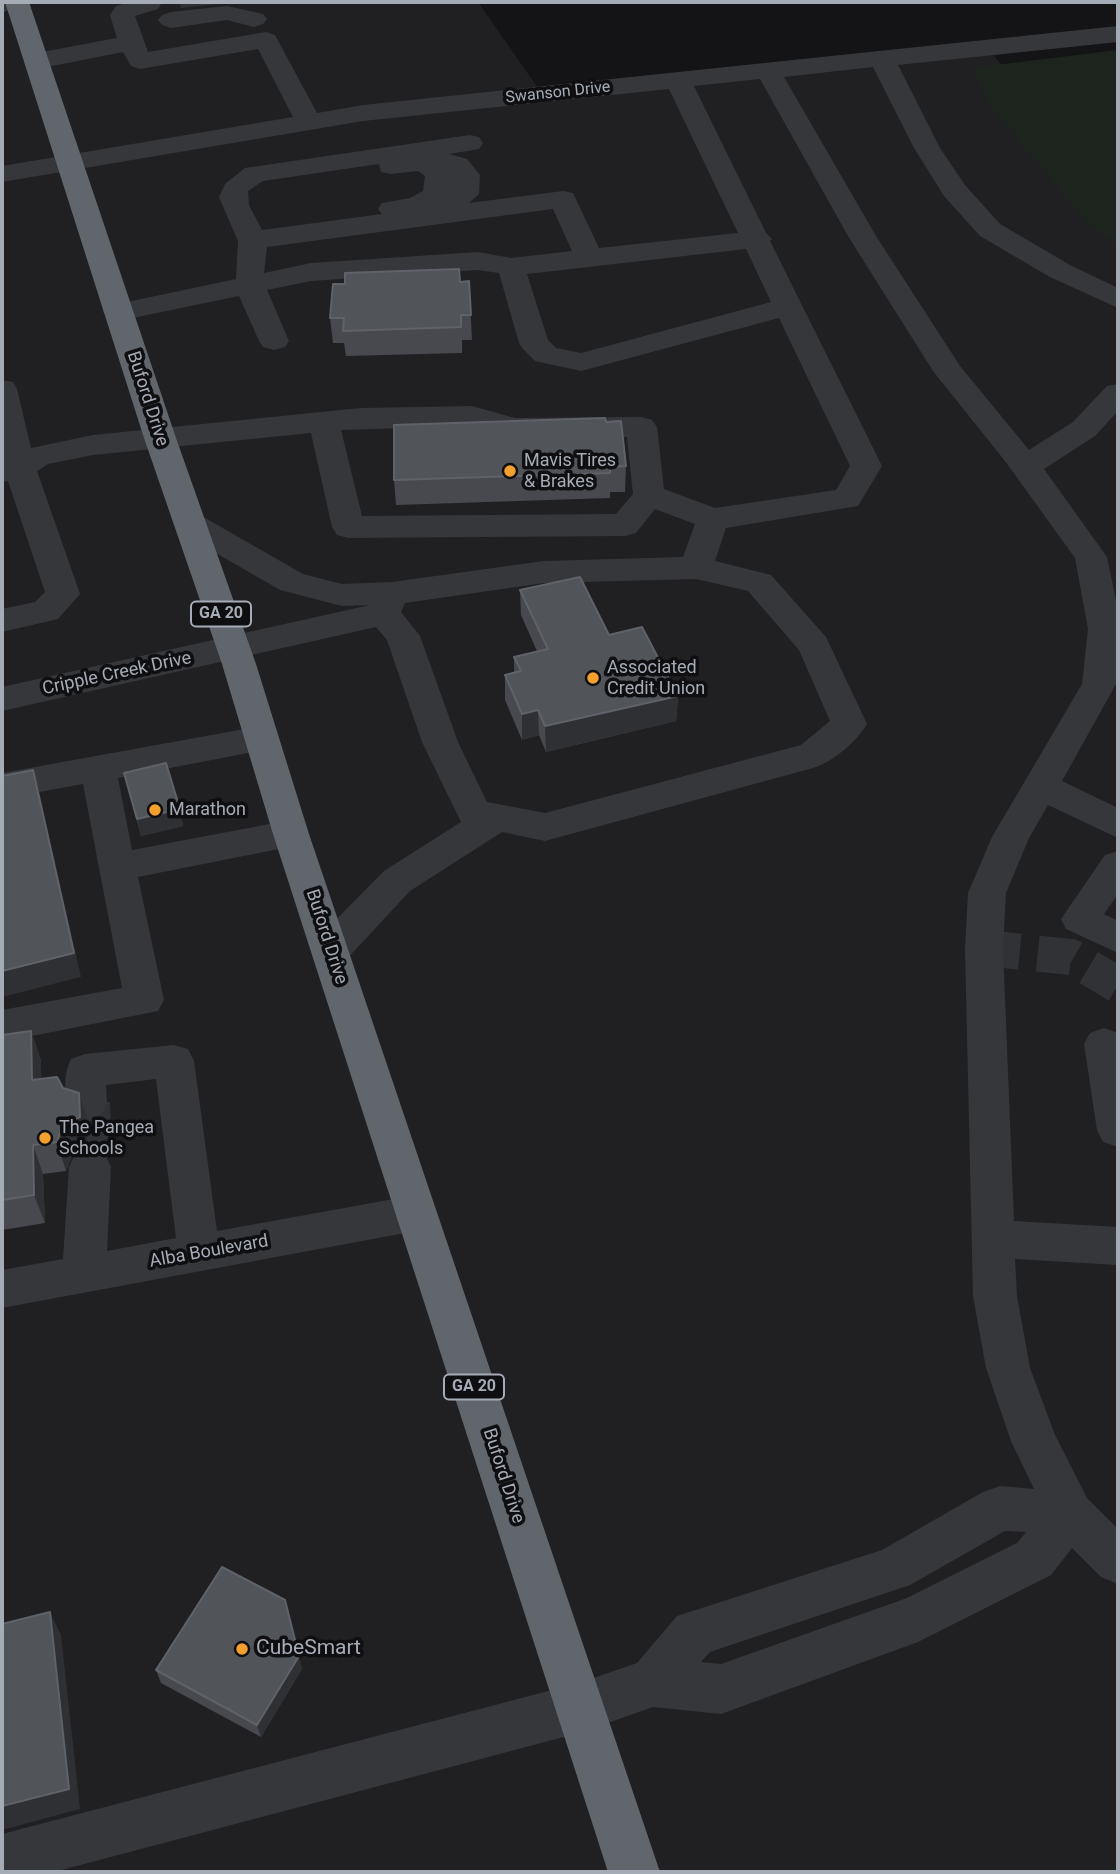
<!DOCTYPE html>
<html>
<head>
<meta charset="utf-8">
<style>
	body { margin:0 }
	#map { position:relative; width:1120px; height:1874px; overflow:hidden; background:#141416; font-family:Roboto,sans-serif }
	canvas { display:block }
	.frame { position:absolute; inset:0; border:4px solid #a6acb6; pointer-events:none }
</style>
</head>
<body>
<div id="map">
<canvas width="1120" height="1874"></canvas>
<div class="frame"></div>
</div>
<script>
const ctx = document.querySelector('canvas').getContext('2d');
ctx.lineJoin = 'round';
function paint(path, color) { ctx.fillStyle = color; ctx.fill(path, 'evenodd'); }
function trace(path, color, width, dash) { ctx.strokeStyle = color; ctx.lineWidth = width; ctx.lineCap = dash ? 'butt' : 'round'; ctx.setLineDash(dash || []); ctx.stroke(path); }
function label(font, color, halo, rows, align = 'center') {
  ctx.font = font + ' Roboto,sans-serif'; ctx.lineWidth = 7; ctx.setLineDash([]); ctx.textBaseline = 'middle'; ctx.strokeStyle = halo; ctx.fillStyle = color; for (const [text, x, y, turn = 0] of rows) {
    ctx.save(); ctx.translate(x, y); ctx.rotate((+turn || 0) * Math.PI / 180); ctx.textAlign = isNaN(turn) ? turn : align; if (halo) ctx.strokeText(text, 0, 0); ctx.fillText(text, 0, 0); ctx.restore();
  }
}
paint(new Path2D(`
	M2,2H478L538,88L985,45L1118,205V1872H2Z`), '#202023');
paint(new Path2D(`
	M1118,50V244L1088,223L994,110L971,68Z`), '#1c241d');
trace(new Path2D(`
	M984,948L1071,957L1118,985`), '#313236', 36, [36, 18]);
trace(new Path2D(`
	M87,1103L90,1167`), '#313236', 46, [46, 23]);
paint(new Path2D(`
	M2,2H29L26,7L2,12Z
	M130,2H160L161,4L158,9L135,16L148,52L266,32L275,35L317,113L363,105L1118,26V42L898,65L940,148L965,185L1000,224L1070,265L1118,288V308L1050,277L980,236L944,196L914,148L873,67L784,77L876,236L960,366L1029,450L1073,422L1107,386L1118,384V411L1095,436L1044,469L1107,557L1118,610L1116,684L1062,781L1118,808V838L1048,805L1029,838L1006,893L1003,948L1014,1221L1118,1227V1265L1015,1259L1017,1296L1030,1368L1055,1435L1087,1498L1118,1529V1584L1101,1577L1072,1548L1051,1575L918,1642L721,1714L653,1707L579,1733L54,1872H2V1834L579,1683L637,1663L677,1616L882,1550L983,1492L1000,1486L1034,1489L1011,1441L986,1368L973,1296L965,948L968,893L992,837L1082,684L1088,629L1075,558L1005,461L933,371L848,236L760,79L694,86L766,233L772,239L770,241L882,466L858,506L726,528L715,561L771,575L826,637L867,724C856,742 833,762 813,768L545,841L502,832L410,891L344,962L330,966L316,962L311,951L316,940L384,871L461,822L422,742L387,640L376,627L2,711V687L370,605L342,606L280,590L178,531L173,523L178,515L189,512L200,515L303,574L342,584L392,582L544,561L683,557L695,524L655,509L636,533L625,536L348,538L337,535L332,527L311,433L93,455L48,464L37,471L80,594L58,619L2,632V609L35,602L45,592L8,481L2,482V380L13,382L17,389L31,448L93,435L361,408L472,406L515,418L641,417L652,420L657,427L664,489L715,508L836,490L850,466L779,318L581,371L535,361L523,349L519,343L499,273L478,270L311,281L267,290L289,341L285,347L274,350L263,347L259,341L239,296L118,321L108,318L103,312L108,306L236,279L238,241L219,197L225,184L245,168L470,135L479,137L483,143L479,149L449,154L467,159L480,175L479,194L469,203L563,191L573,193L599,248L738,233L669,89L363,121L2,182V166L293,117L258,49L140,69L131,66L123,52L37,69L28,66L24,61L28,56L37,53L117,38L110,15L116,6ZM379,164L381,172L391,174L418,171L425,176L423,191L410,198L382,203L378,209L382,214L262,230L249,205L248,191L263,181ZM553,209L572,251L511,258L478,252L311,263L264,273L267,247ZM746,249L771,302L581,353L556,348L548,340L527,274ZM471,426L514,438L627,437L633,494L616,514L362,516L341,430ZM696,579L748,591L799,650L830,721L801,745L545,813L487,802L458,742L420,636L401,612L405,603L544,583ZM1005,1531L1026,1532L1017,1543L907,1598L721,1664L701,1662L710,1652L910,1585Z
	M227,6L263,14L267,19L263,24L254,27L227,20L171,28L162,25L158,20L162,15L171,12Z
	M261,726L274,730L279,739L274,748L118,778L132,850L291,820L304,824L309,834L304,844L138,877L164,1000L158,1011L2,1042V1010L122,988L83,784L2,799V773Z
	M1118,851V894L1104,914L1118,921V953L1066,929L1061,919L1105,855Z
	M1104,1028L1118,1033V1147L1103,1142L1097,1130L1084,1044L1090,1033Z
	M174,1045L188,1049L194,1061L217,1231L416,1195L431,1200L437,1213L431,1226L416,1231L2,1308V1270L63,1259L69,1167L75,1154L90,1149L105,1154L111,1167L107,1251L176,1238L156,1079L106,1085L107,1103L101,1115L87,1120L73,1115C64,1098 62,1077 71,1059L85,1054Z`), '#35373b');
paint(new Path2D(`
	M5,2H29L176,438L256,664L309,834L660,1872H608L273,834L222,664L144,438Z`), '#61656c');
paint(new Path2D(`
	M469,281L472,340H462V353L346,356L344,343H333L330,318L460,282Z
	M606,422L626,466L625,492H610V498L396,505L394,480Z
	M520,590L609,635L678,696L676,721L546,752L539,735L522,740L505,700V675L514,672V657L537,651L521,615Z
	M124,773L180,809L183,826L141,836Z
	M31,1031L41,1061V1079L63,1088L88,1122L89,1147L73,1153L66,1171L43,1174L45,1223L2,1230V1035Z
	M302,1669L261,1737L161,1683L156,1670Z`), '#47494e');
paint(new Path2D(`
	M180,2H218V4L181,8Z
	M678,696L676,721L546,752L545,726Z
	M538,710L539,735L522,740V714Z
	M33,770L40,795L81,977L2,997V971Z
	M180,809L183,826L141,836L137,819Z
	M31,1031L41,1061L42,1110L32,1080Z
	M79,1093L88,1122L89,1147L73,1153L66,1171L57,1142L63,1124Z
	M33,1145L43,1174L45,1223L34,1195Z
	M285,1600L302,1669L261,1737L257,1725Z
	M50,1612L61,1635L80,1809L2,1830V1806Z`), '#2e3033');
const building = new Path2D(`
	M459,269L460,282L469,281L471,315H461V327L343,331L344,318H330L333,284H345V273Z
	M605,418L606,422L621,421L626,466L610,467V473L394,480V425Z
	M580,577L609,635L642,627L678,696L545,726L538,710L522,714L505,675L521,671L514,657L548,649L520,590Z
	M166,763L180,809L137,819L124,773Z
	M33,770L74,953L2,971V776Z
	M31,1031L32,1080L57,1077L63,1088L79,1093L80,1117L63,1124L57,1142L33,1145L34,1195L2,1200V1035Z
	M222,1567L285,1600L299,1656L257,1725L156,1670Z
	M50,1612L69,1789L2,1806V1624Z`);
paint(building, '#515459');
trace(building, '#5f6268', 2);
for (const [x, y, r, color] of [
	[510,471,7,"#f4a02e"],
	[593,678,7,"#f4a02e"],
	[155,810,7,"#f4a02e"],
	[45,1138,7,"#f4a02e"],
	[242,1649,7,"#f4a02e"]
]) { const dot = new Path2D(); dot.arc(x, y, r, 0, 2 * Math.PI); ctx.fillStyle = color; ctx.fill(dot); trace(dot, '#0f0f11', 2.5); }
label('16px', '#a6acb6', '#0f0f11', [
	["Swanson Drive",558,93,-6]
]);
for (const [x, y, w] of [
	[221,614,60],
	[474,1387,60]
]) { const box = new Path2D(); box.roundRect(x - w / 2, y - 12.5, w, 25, 5); ctx.fillStyle = '#0f0f11'; ctx.fill(box); trace(box, '#a6acb6', 2); }
label('bold 16px', '#a6acb6', null, [
	["GA 20",221,614],
	["GA 20",474,1387]
]);
label('18px', '#a6acb6', '#0f0f11', [
	["Buford Drive",147,399,72],
	["Cripple Creek Drive",117,674,-12],
	["Buford Drive",326,937,72],
	["Alba Boulevard",209,1252,-10],
	["Buford Drive",503,1476,72]
]);
label('18px', '#a6acb6', '#0f0f11', [
	["Mavis Tires",524,461],
	["& Brakes",524,482],
	["Associated",607,668],
	["Credit Union",607,689],
	["Marathon",169,810],
	["The Pangea",59,1128],
	["Schools",59,1149]
], 'left');
label('21px', '#a6acb6', '#0f0f11', [
	["CubeSmart",256,1649]
], 'left');
</script>
</body>
</html>
